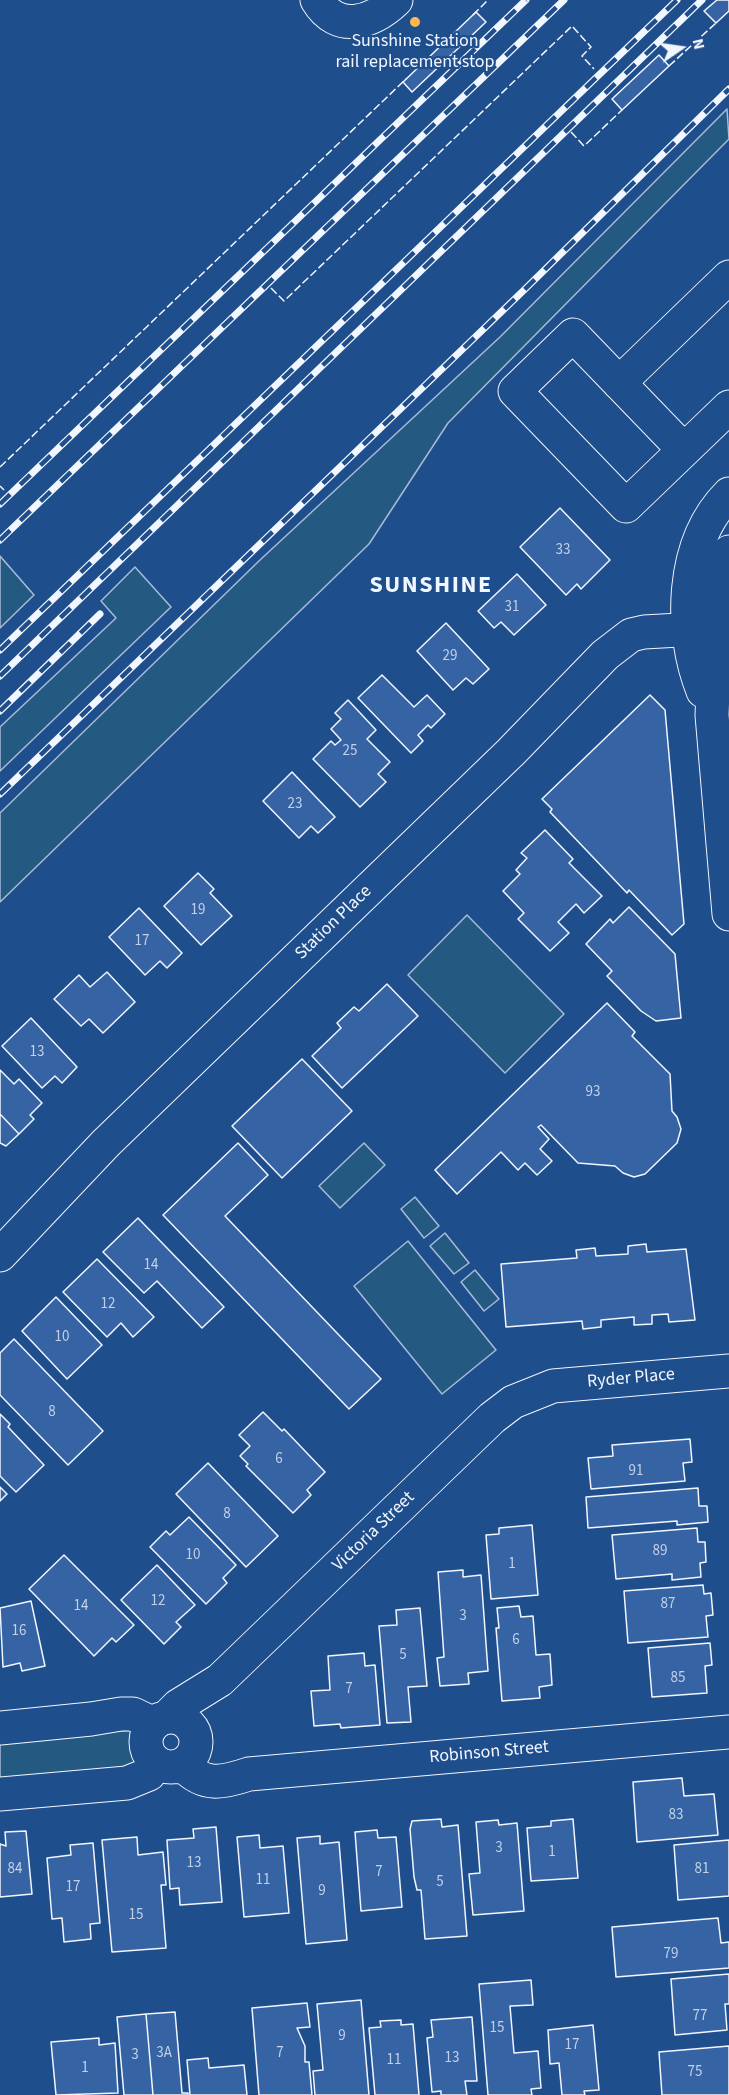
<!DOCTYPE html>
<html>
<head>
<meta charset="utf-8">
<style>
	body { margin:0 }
	#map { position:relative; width:729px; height:2095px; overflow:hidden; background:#1f4e8c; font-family:"Source Sans 3",sans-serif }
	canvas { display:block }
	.north { position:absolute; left:651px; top:18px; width:60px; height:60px; -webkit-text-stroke:4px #1f4e8c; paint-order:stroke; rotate:77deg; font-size:16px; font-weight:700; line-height:24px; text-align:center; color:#f2f6ff }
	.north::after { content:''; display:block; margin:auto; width:21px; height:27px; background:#f2f6ff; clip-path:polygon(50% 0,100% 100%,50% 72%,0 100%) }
</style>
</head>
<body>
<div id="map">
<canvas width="729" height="2095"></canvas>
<div class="north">N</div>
</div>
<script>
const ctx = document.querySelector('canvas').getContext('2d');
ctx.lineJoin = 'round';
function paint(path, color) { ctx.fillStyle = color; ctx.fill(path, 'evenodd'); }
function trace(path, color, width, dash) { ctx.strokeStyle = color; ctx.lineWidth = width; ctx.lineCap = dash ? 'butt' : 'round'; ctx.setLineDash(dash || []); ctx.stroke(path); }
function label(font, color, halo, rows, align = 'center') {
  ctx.font = font + ' "Source Sans 3",sans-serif'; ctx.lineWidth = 4.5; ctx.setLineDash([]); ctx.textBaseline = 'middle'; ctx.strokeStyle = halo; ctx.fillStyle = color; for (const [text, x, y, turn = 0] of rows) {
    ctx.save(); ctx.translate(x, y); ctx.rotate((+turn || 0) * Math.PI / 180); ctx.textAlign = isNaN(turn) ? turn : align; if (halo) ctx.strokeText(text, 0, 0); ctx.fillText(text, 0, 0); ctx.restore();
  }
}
const green = new Path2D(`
	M727,109L729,139L448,423L369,544L0,902V813L260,560L500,337Z
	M0,556L34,595L0,628Z
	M135,567L171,607L0,771V727L116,618L101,601Z
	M467,915L564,1014L505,1073L408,975Z
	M364,1143L385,1165L340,1208L319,1186Z
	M415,1197L439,1226L424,1238L401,1209Z
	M445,1233L469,1263L454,1274L430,1246Z
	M408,1241L496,1350L442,1394L354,1286Z
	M475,1270L499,1299L484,1311L461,1282Z
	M138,1730L136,1743L140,1766L0,1787V1737Z`);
paint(green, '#245a82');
trace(green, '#a8bbd7', 1.5);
const building = new Path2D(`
	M717,0H729V11L716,23L704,11Z
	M476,12L486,22L412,92L403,82Z
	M659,55L669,66L622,110L612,99Z
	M560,508L610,560L581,589L577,584L566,595L520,547Z
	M517,574L546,605L514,635L501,622L494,628L478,611Z
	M446,623L489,669L473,684L466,678L453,690L417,651Z
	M382,675L414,707L427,695L445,714L431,728L428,725L418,735L423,741L411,753L358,698Z
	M650,695L665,710L684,924L672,935L629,890L627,893L550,812L552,809L542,799Z
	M348,700L376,730L367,739L390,762L378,774L386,782L360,807L313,759L331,741L335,745L341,740L331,729L341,719L335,713Z
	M292,772L335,817L318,833L311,826L299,838L263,801Z
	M545,830L573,859L569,863L602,896L584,913L576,904L558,922L569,933L550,951L518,919L524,913L503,891L520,874L516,870L527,858L521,853Z
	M198,873L214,889L210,893L232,916L201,945L164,906Z
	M629,907L675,954L681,1018L656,1021L641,1011L607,976L612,971L586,944L610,919L613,923Z
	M139,908L182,953L167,968L160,961L145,975L109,937Z
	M107,972L135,1002L103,1033L89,1019L81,1026L54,999L79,975L90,987Z
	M387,984L418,1016L342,1088L312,1056L341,1028L337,1023L354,1007L359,1011Z
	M607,1003L635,1032L632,1036L670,1074L672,1111L677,1117L681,1129L677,1143L645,1174L634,1177L623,1173L615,1166L578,1163L541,1125L538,1127L549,1139L540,1149L552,1161L537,1175L525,1163L518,1170L501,1152L457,1194L435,1170Z
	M31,1018L77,1067L62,1083L55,1076L42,1088L2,1046Z
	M302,1059L352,1111L282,1178L232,1126Z
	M0,1070L14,1084L19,1079L42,1103L30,1115L34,1119L19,1134L0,1114Z
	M0,1114L19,1134L6,1146L0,1143Z
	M238,1143L268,1175L225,1216L381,1379L349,1409L163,1215Z
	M138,1218L224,1307L202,1328L157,1281L144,1293L103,1252Z
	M646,1244L647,1252L686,1249L695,1320L669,1322L668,1314L652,1315V1324L634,1325V1317L601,1320V1327L583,1329L582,1321L506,1327L501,1264L577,1258L576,1250L595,1248L596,1256L628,1254V1246Z
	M97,1259L154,1317L133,1337L121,1323L107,1337L63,1292Z
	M56,1297L102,1345L67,1379L22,1331Z
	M14,1339L103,1431L68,1465L0,1395V1353Z
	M263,1412L282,1431L284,1429L325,1472L307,1490L311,1495L293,1513L246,1466L248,1464L240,1456L250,1446L239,1435Z
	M0,1414L10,1424L8,1427L44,1465L16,1492L0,1476Z
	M690,1439L692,1462L683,1463L685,1481L591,1489L588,1458L613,1456L612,1445Z
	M208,1463L278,1536L246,1567L176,1494Z
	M0,1487L7,1494L0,1501Z
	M698,1488L699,1506H707L708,1522L677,1525V1521L588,1528L586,1497Z
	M189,1517L236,1565L223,1578L227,1583L206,1604L150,1547L166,1531L170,1535Z
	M532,1525L538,1595L491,1599L486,1535L499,1534V1528Z
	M697,1528L698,1542H705L706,1562L700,1563L701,1577L672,1580V1574L616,1579L612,1535Z
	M64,1555L134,1625L116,1642L112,1638L94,1656L29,1589Z
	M157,1565L195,1605L176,1622L181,1627L164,1644L121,1600Z
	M463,1570V1577L481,1575L488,1671L468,1673L469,1684L440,1686L437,1658L444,1657L438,1572Z
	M703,1585L704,1594L711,1593L713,1615L706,1616L708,1637L628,1643L624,1591Z
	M31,1601L45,1666L22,1671L20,1663L3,1667L0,1608Z
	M519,1606L521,1617L533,1616L536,1655L550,1654L552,1685L539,1687L540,1698L502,1701L496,1628H499L497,1608Z
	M420,1608L427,1686L408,1687L411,1722L387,1723L379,1626L397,1625L396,1610Z
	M710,1643L712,1665L705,1666L707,1693L652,1697L648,1648Z
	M364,1653L365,1666L375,1665L380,1725L341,1728L340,1724L314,1726L311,1691L330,1690L328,1656Z
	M682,1778L684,1796L714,1794L718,1835L637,1842L633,1782Z
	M441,1819L442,1827L458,1825L467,1936L425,1939L421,1890H417L414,1877L410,1829L412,1821Z
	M573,1819L578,1878L531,1881L527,1828L551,1826V1821Z
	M498,1820L499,1825L517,1823L524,1911L473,1915L469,1874L480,1873L476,1822Z
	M216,1827L222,1902L180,1905L179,1888L170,1889L167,1840L194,1838L193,1829Z
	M377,1830L378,1838L396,1837L402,1907L361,1911L355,1832Z
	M26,1831L32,1894L0,1897V1844L6,1846L5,1832Z
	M259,1835L260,1848L283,1846L289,1913L244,1917L237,1837Z
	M320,1836V1844L339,1842L347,1940L306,1944L297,1838Z
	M137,1837L138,1855L163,1852L166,1885H161L166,1948L112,1952L102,1840Z
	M729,1840V1896L678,1900L674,1845Z
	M93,1843L100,1923L90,1924L91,1939L64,1942L62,1918L52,1919L47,1858L71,1855L70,1845Z
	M718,1918L721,1943L729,1942V1968L616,1977L612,1927Z
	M729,1974V2004H725L727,2030L675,2035L671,1979Z
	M531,1980L533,2005L510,2006L514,2053L538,2051L541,2088L531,2089L532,2095H488L479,1984Z
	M361,2000L369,2095H315L313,2071L323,2070L317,2004Z
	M307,2003L310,2027L297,2028L305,2046V2062H309L312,2095H259L252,2008Z
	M175,2012L182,2093H188V2095H153L146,2014Z
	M146,2014L153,2095H124L117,2017Z
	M472,2017L477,2081H465L467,2095H441V2091L432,2092L427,2038L433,2037L431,2020Z
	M401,2020V2025L413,2024L419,2095H375L369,2028L381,2027L380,2021Z
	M593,2025L599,2090L584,2091L585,2095H562L559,2063L550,2064L548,2030Z
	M99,2038V2045L115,2043L118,2093L56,2095L51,2042Z
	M729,2046V2095H662L659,2052Z
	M208,2058L209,2068L244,2065L247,2095H190L187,2060Z`);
paint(building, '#3563a3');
trace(building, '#f2f6ff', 1.5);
const minor = new Path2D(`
	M317,0C337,34 372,23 396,0
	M619,383L729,277
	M684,450L573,335L515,391L626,506L729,407
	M0,1255L106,1143L511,752L605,655L631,635L644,632L715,628
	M146 1742a25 25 0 1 1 50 0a25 25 0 1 1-50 0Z
	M167,1717L178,1706L220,1680L492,1418L513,1402L553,1386L729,1371
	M0,1728L91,1719L121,1714H133L154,1724
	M183,1765C204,1787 222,1783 249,1774L729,1732
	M0,1794L127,1783L149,1774L156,1762`);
const major = new Path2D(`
	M729,552L724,562L717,600L712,715L729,914
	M703,691C679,631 680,543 729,494`);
trace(minor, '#f2f6ff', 35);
trace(major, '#f2f6ff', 35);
trace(minor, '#1f4e8c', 33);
trace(major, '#1f4e8c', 33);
const rail = new Path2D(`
	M0,504L526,0
	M0,540L564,0
	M0,650L677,0
	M0,676L702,0
	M0,711L100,614
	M0,794L522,292L729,89`);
trace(rail, '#f2f6ff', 7);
trace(rail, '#1f4e8c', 4.5, [14]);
trace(new Path2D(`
	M473,15L488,0
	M669,66L716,23
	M571,132L584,146L622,110
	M271,288L284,301L572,26L591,47L582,56L594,69
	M0,467L406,79
	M0,486L4,490`), '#f2f6ff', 1.5, [8, 3]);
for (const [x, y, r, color] of [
	[415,22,6,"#ffb74d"]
]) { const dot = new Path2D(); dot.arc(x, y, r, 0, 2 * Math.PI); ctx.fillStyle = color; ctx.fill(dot); trace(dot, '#1f4e8c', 2); }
label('15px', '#c3d1e8', null, [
	["33",563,551],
	["31",512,608],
	["29",450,657],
	["25",350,752],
	["23",295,805],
	["19",198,911],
	["17",142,942],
	["13",37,1053],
	["93",593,1093],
	["14",151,1266],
	["12",108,1305],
	["10",62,1338],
	["8",52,1413],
	["6",279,1460],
	["91",636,1472],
	["8",227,1515],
	["89",660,1552],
	["10",193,1556],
	["1",512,1565],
	["12",158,1602],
	["87",668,1605],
	["14",81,1607],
	["3",463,1617],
	["16",19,1632],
	["6",516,1641],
	["5",403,1656],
	["85",678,1679],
	["7",349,1690],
	["83",676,1816],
	["3",499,1849],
	["1",552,1853],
	["13",194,1864],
	["84",15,1870],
	["81",702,1870],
	["7",379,1873],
	["11",263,1881],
	["5",440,1883],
	["17",73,1888],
	["9",322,1892],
	["15",136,1916],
	["79",671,1955],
	["77",700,2017],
	["15",497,2029],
	["9",342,2037],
	["17",572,2046],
	["3A",164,2054],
	["7",280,2054],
	["3",135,2056],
	["13",452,2059],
	["11",394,2061],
	["1",85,2069],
	["75",695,2073]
]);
label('18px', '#f2f6ff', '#1f4e8c', [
	["Sunshine Station",415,42],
	["rail replacement stop",415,63]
]);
label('18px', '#f2f6ff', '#1f4e8c', [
	["Station Place",334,923,-44],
	["Ryder Place",631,1379,-5],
	["Victoria Street",374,1532,-44],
	["Robinson Street",489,1753,-5]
]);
ctx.letterSpacing = '1.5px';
label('bold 24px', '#f2f6ff', '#1f4e8c', [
	["SUNSHINE",431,587]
]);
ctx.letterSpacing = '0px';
</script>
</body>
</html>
